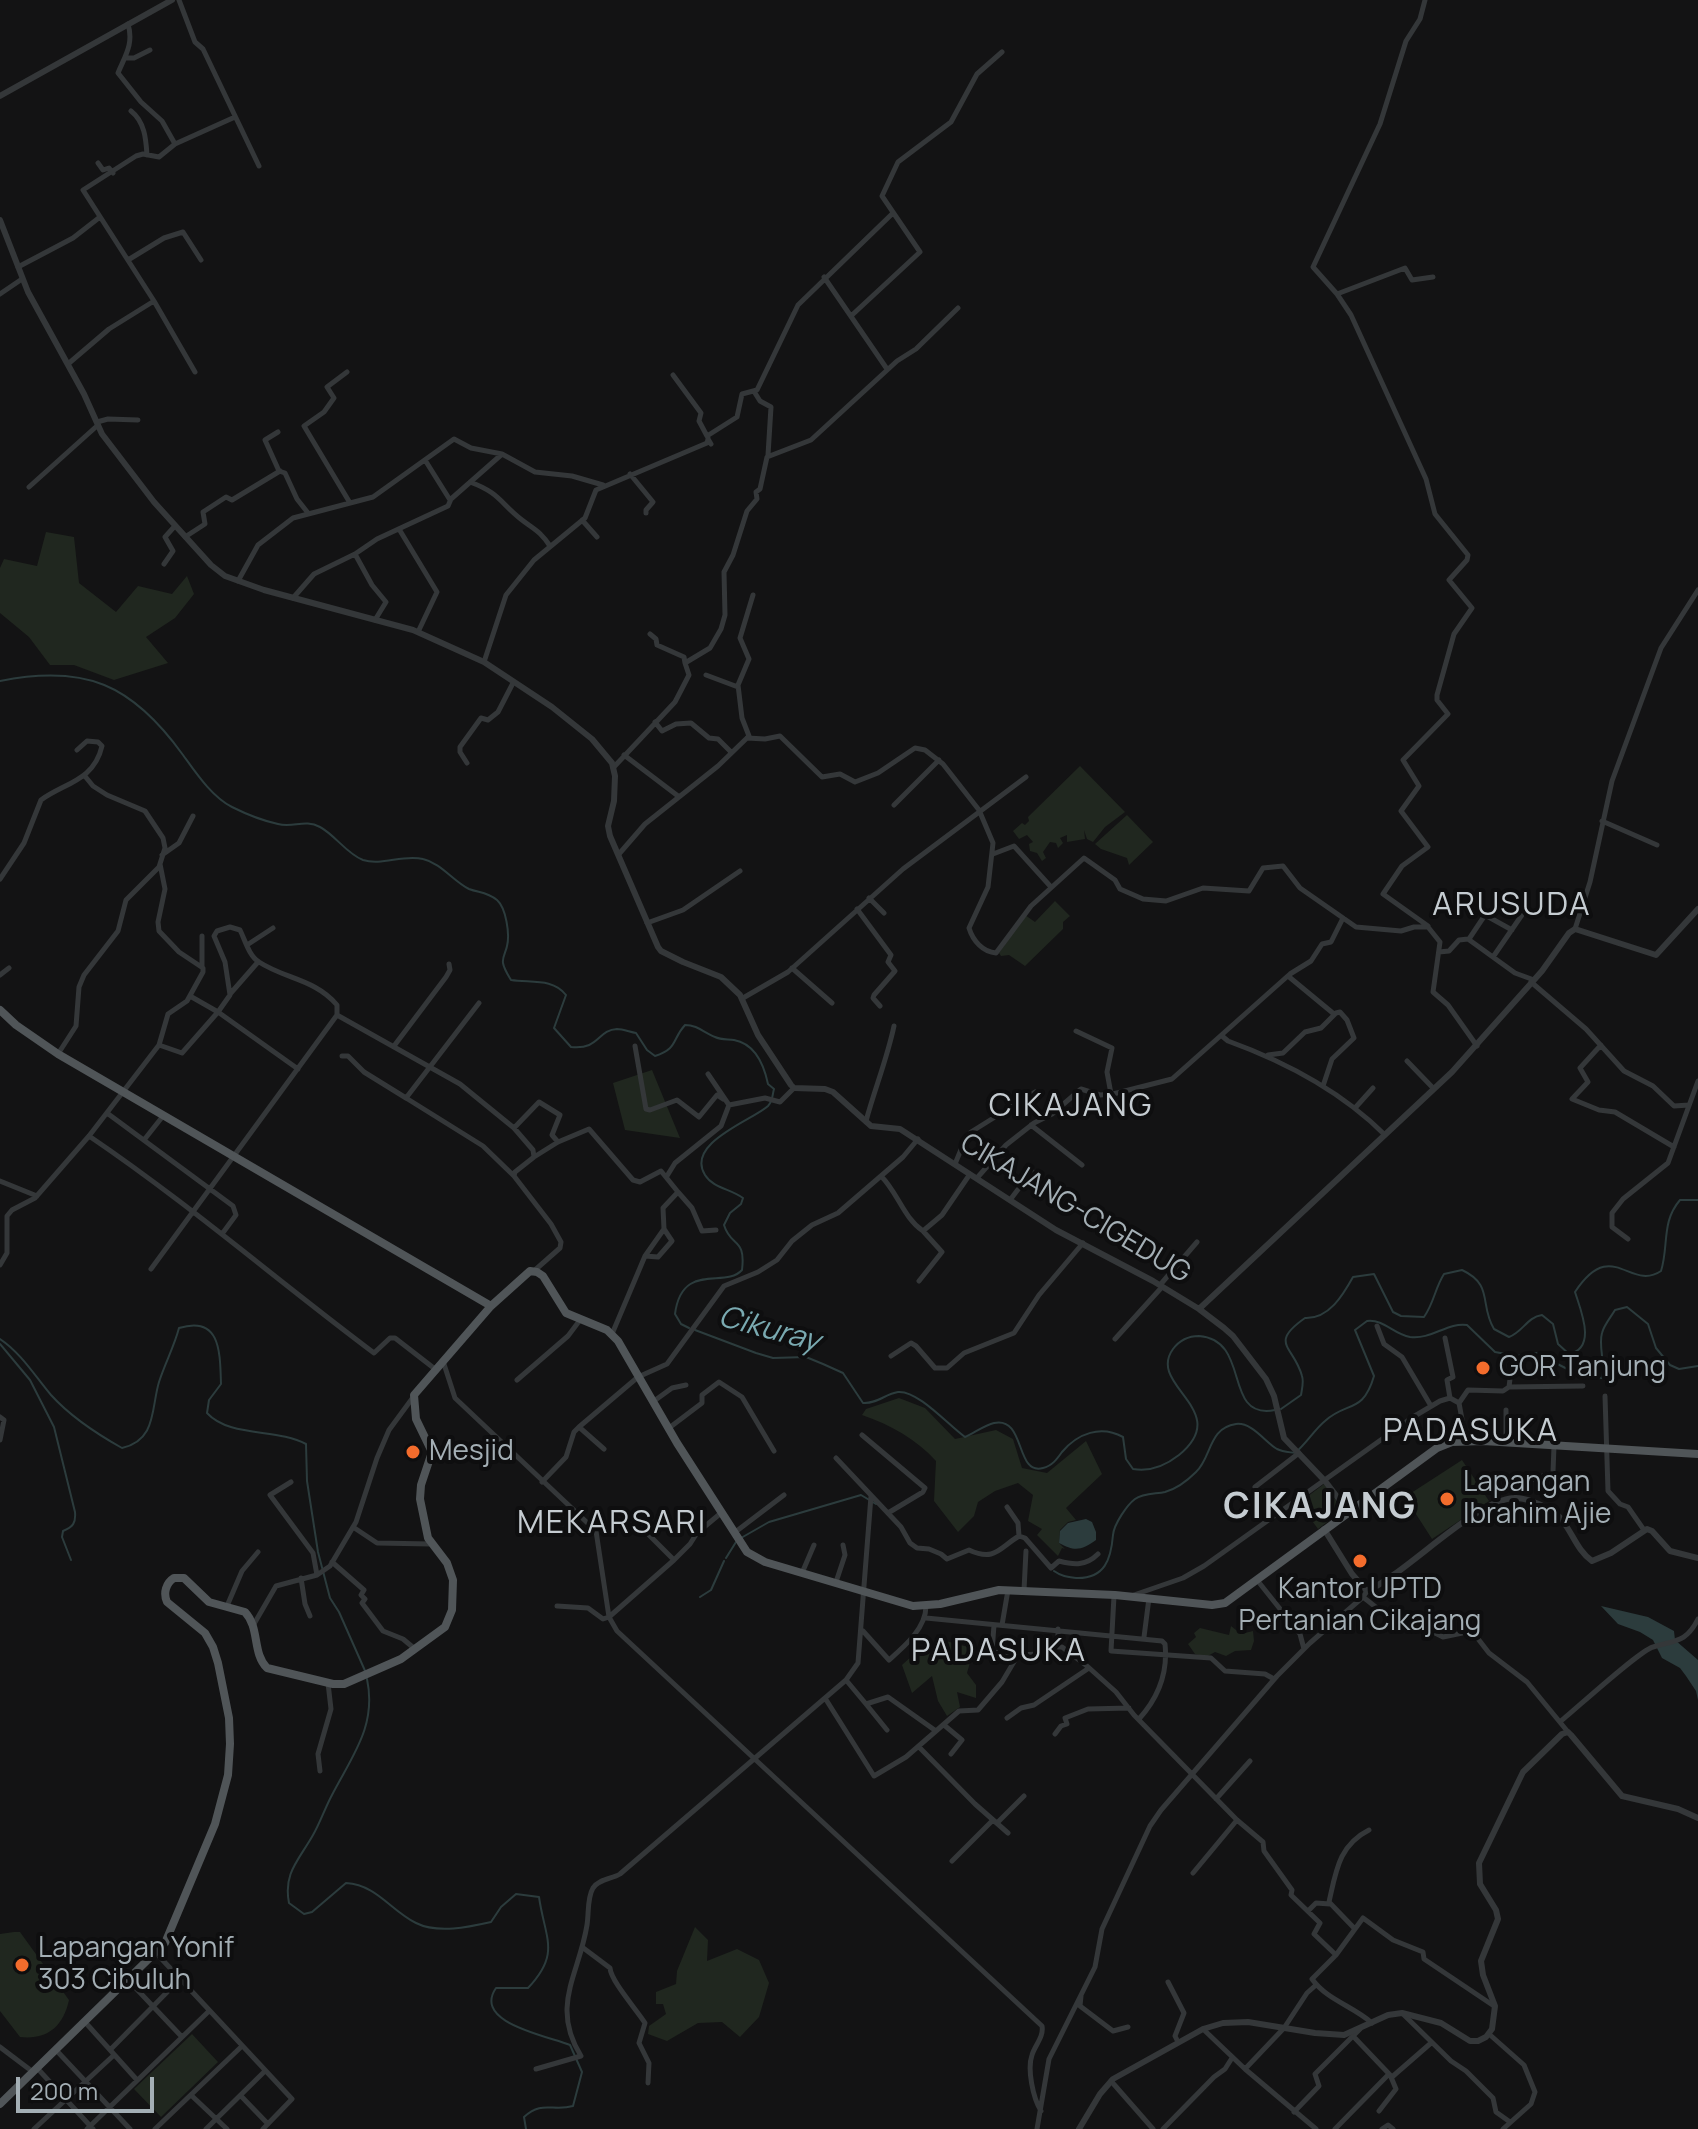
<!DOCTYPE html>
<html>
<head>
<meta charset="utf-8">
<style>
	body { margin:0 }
	#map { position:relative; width:1698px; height:2129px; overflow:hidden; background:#131314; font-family:Manrope,sans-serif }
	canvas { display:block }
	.scale { position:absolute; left:16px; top:2077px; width:138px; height:36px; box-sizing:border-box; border:4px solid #a4afb5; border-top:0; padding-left:10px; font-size:24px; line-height:28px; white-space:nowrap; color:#a4afb5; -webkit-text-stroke:6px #0e0e0f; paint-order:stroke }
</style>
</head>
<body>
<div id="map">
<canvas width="1698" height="2129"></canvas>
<div class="scale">200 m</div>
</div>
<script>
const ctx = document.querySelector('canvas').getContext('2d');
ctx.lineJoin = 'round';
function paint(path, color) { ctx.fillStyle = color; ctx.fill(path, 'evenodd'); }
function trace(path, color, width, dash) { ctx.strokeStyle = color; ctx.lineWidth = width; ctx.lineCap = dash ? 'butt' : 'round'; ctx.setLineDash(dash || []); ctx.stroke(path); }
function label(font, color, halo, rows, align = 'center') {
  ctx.font = font + ' Manrope,sans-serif'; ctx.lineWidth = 8; ctx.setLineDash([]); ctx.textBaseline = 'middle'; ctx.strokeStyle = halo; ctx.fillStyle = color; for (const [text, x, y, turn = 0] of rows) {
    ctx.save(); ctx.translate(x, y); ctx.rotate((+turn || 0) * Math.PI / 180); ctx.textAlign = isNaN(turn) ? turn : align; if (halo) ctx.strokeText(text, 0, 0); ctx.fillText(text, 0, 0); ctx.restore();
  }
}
paint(new Path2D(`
	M46,532L74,537L79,583L116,612L138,586L172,594L187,576L194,594L175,618L146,637L168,663L114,680L74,665H50L29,637L0,613V568L4,559L37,566Z
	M1080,766L1125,812L1105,827L1093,842L1087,839L1084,830L1085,839L1067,842V835L1060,838L1063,843L1058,848L1056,843L1050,842L1043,852L1046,858L1042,861L1037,853L1030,851L1029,844L1033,842L1027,835L1019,839L1013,831L1022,823L1025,825L1029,821L1028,817Z
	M1127,815L1153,842L1129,865L1127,858L1101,849L1095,844Z
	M1055,901L1070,916L1063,922V929L1025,966L1009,955L1001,956L999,953L1025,915L1035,922Z
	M652,1070L680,1138L625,1130L613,1083Z
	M899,1398L925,1408L955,1439L996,1430L1013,1439L1022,1468L1047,1473L1086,1441L1102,1474L1066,1508L1076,1520L1068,1522L1060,1530L1059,1543L1065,1549L1062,1548L1058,1556L1037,1535L1042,1529L1028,1521L1033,1495L1018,1483L995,1491L978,1502L974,1516L958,1532L934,1501L936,1461C916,1439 891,1425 862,1415L866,1409Z
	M1462,1460L1489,1501L1432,1539L1405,1497Z
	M1324,1484L1343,1510L1318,1529L1299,1503Z
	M1231,1626L1241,1634L1253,1631L1254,1641L1251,1650L1235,1651L1226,1656L1215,1652L1206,1657L1195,1654L1188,1644L1196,1637L1194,1633L1200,1628L1229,1635Z
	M946,1641L968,1647L971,1659L967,1673L976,1685V1698L957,1692L960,1707L947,1716L938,1701L932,1676L912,1693L902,1665L926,1643L937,1652L943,1649Z
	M695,1927L708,1940L707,1961L737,1949L759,1960L769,1983L759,2017L740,2037L722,2022L698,2023L667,2041L648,2034L649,2026L666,2014L663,2004H656V1992L676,1984L677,1971Z
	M14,1932H20L69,2000C63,2027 47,2040 20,2037L0,2011V1934Z
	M192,2034L218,2062L161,2117L134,2089Z`), '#20271f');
paint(new Path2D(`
	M1086,1519L1092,1522L1096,1532V1540C1082,1550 1075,1552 1059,1543L1060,1531L1068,1523Z
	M1601,1606L1648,1617L1674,1631L1675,1640L1698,1660V1700L1696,1691L1686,1676L1680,1668L1662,1658L1653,1640L1640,1632L1618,1624Z`), '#2c3c3d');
trace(new Path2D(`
	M0,681C85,664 132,684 183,755C196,773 212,797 232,807C246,814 264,821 278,824C293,828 305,819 320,827C335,835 347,854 363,860C382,866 403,854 423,859C441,863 453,881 469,889C480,893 487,892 497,900C506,908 510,934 507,946C506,952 502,957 503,963C504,969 508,975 511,980C531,983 553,978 566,995L554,1028L571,1047C600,1050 597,1030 617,1029C623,1029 630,1032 636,1033L647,1050L655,1056C678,1049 672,1039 685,1025C698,1025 704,1033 715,1037C721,1040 728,1039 734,1040C756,1044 764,1065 768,1084L774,1089C772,1096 773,1101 768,1106C753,1120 685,1143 705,1175C713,1188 731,1189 743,1198L741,1204L730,1213L724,1225C731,1248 746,1237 742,1270C725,1289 682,1261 675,1314L681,1324L689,1328
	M695,1330L756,1353L773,1358L806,1357L823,1364L843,1373L863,1403C877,1404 885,1394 898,1392C918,1390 949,1426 965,1437C974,1433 985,1425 994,1423C1026,1416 1015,1476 1043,1468C1052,1466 1057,1459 1062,1452C1078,1433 1101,1425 1123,1437L1126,1459L1133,1469C1150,1472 1165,1466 1179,1455C1234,1410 1146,1386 1173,1349C1179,1341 1188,1336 1199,1336C1238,1339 1232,1383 1247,1402C1254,1411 1265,1412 1275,1410
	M0,1339C21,1353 35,1376 51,1395C70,1416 97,1434 122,1448C157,1440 151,1408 159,1382C165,1363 174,1347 179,1328C221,1315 220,1353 221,1384L209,1400L207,1413C230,1438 277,1428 306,1444L307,1481L318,1552L330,1598L339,1612L366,1673
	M0,1344L30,1380L54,1427L75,1512C76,1523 73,1527 63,1531L62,1537L71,1560
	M1281,1409L1301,1395C1302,1389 1304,1382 1302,1376C1294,1346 1268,1344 1305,1318C1329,1319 1343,1295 1353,1277L1374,1274L1393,1312L1401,1316L1424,1317C1434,1303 1435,1288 1444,1274L1462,1270C1494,1285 1479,1304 1494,1329L1509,1337C1523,1332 1527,1317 1542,1315L1553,1324L1558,1344L1569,1354C1597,1348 1581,1311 1575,1292C1612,1236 1630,1292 1661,1271C1669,1246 1661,1222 1680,1200H1698
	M741,1538L769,1522L861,1495L876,1504
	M726,1558L736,1542
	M1054,1571C1061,1576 1067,1577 1076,1578C1105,1579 1111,1559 1113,1535C1114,1524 1127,1505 1135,1499C1143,1493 1156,1494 1165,1492C1176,1489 1188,1480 1196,1472C1212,1457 1208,1428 1236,1424C1252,1422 1265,1442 1277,1449C1283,1452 1289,1452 1295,1453C1307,1443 1314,1430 1325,1421C1347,1401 1363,1414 1374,1376L1355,1330L1367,1321C1384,1319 1393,1334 1410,1337C1431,1340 1448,1322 1467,1325L1495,1352L1517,1356L1536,1353L1581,1376L1602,1378C1606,1364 1598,1347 1602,1333C1604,1325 1611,1317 1615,1310L1627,1307L1648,1324L1656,1348L1670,1365L1679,1369L1698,1366
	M700,1597L711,1590L724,1561
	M367,1679C377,1726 352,1756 332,1795C325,1808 320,1823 313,1835C299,1860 283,1873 289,1903L304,1914L312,1912L346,1883C377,1885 390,1910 416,1923C438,1934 469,1927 491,1922L501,1907L516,1894L539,1897C545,1939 561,1953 528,1988H496C472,2023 548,2036 570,2045L582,2072L573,2106C553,2112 542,2100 524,2117L526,2129`), '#2c3c3d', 2);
trace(new Path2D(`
	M179,0L195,42L203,49L259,166
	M1425,0L1420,19L1406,41L1380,124L1313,267L1337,294L1351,315L1426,479L1435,514L1468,555L1467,560L1449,580L1472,608L1454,634L1437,695V700L1448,714L1403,760L1419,786L1401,811L1428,847L1402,866L1383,894L1428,926
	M128,24C134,44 125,56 118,73L141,102L162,121L175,144L159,157L143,154L136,156L83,190L154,301L195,372
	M127,58H134L150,50
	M131,111C145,122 146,140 147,155
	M175,144L235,117
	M98,163L103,170L109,168L113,173
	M128,260L164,238L183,232L201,260
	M18,267L73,238L100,217
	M824,277L887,369
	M0,294L22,279
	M1337,294L1405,268L1412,280L1433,277
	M851,316L920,252L882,196L898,162L951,122L977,74L1002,52
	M68,364L109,329L154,301
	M347,372L327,387L334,398L324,412L304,426L350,503
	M673,375L701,413L699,421L707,436
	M755,393L760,401L771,407L768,455
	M97,422L108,419L138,420
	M278,432L265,440L279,471L285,473L297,499L308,513
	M708,438L707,436L737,417L742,394L757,390L798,305L893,213
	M425,460L450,500
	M630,474L653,502L646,510V513
	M470,482C500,493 500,503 522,520C535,530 540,531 550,546
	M29,487L98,425
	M582,520L597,537
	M399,529L437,592L418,632
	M185,537L205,524L203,512L226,497L232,500L280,471
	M355,554L372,585L386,602L375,620
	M164,564L173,551L165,537L174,527
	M238,581L258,545L293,518L373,497L454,439L471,448L502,454L535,472L572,476L603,485
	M293,598L314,574L355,554L377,539L448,506L451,499L501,455
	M650,634L656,639L657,645L684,657L685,663
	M484,662L506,595L534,560L585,518L596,490L707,443L708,439L711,444
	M706,675L738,687
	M655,722L662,731L676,724L691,723L709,738L718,739L731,752
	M749,736L742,718L738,685L749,659L740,638L753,595
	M747,738L765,739L780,736L822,777L840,774L855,782L878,773L915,748L925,750L943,764L979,810L993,843L988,887L969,928C973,941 983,952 996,953L1031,906L1084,858L1115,880L1120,889L1143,899L1166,901L1203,888L1249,891L1263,868L1283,866L1300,888L1356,927L1401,931L1414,927H1428L1440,942L1433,992L1448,1005L1477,1046
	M624,755L678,796
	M467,763L460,752V747L481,718L488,720L498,712L513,683
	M613,768L675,702L689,675L685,663L710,648L721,629L725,615L724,572L733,555L747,511L757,499L756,492L760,489L767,457L811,440L897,361L916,349L958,308
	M894,805L939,760
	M1602,821L1657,845
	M619,854L645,824L718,766L748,737
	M993,854L1014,846L1051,887
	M162,855L179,843L193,816
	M0,879L24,843L41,800C64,783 94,781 102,746L98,742L87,741L77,750
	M869,898L884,913
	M857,909L891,955L888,962L895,971L874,995L873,998L880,1006
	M647,923L683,910L740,871
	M1575,929L1590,882L1612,781L1661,648L1698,590
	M202,936V967
	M1469,939L1485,915L1512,930
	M247,945L273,928
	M1439,952L1449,951L1459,940L1468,939L1515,973L1534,980
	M1493,957L1526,909
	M792,968L832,1003
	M0,975L9,968
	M1288,976L1334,1014
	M1531,982L1586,1029L1624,1071L1653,1086L1674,1106L1689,1105
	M230,994L258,962
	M190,996L218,1012L298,1069
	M743,998L788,972L903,869L1026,777
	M479,1003L406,1098L483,1146L514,1176
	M1076,1031L1112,1048L1107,1072L1111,1094
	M1222,1036L1228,1041C1286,1062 1341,1091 1385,1135
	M159,1045L182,1053L218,1012L230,995L225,962L214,936L217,931L230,927L240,930C245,940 249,956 259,962C285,979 315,979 337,1005V1015
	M1601,1045L1580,1068L1588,1082L1572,1099L1599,1110L1615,1112L1674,1147
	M394,1046L446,977L450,970L449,964
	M635,1046L646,1109L650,1110L677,1100L699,1117L717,1095L723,1099
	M58,1054L76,1026L79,987L84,975L118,931L126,900L159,867L165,848L163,838L145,811L107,795L93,786L84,775
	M1268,1055L1283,1053L1305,1032L1321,1028L1336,1013L1340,1012L1347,1020L1354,1038L1332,1059L1323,1086
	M342,1056H348L364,1072L406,1098
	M1407,1061L1434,1089
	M708,1074L729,1105
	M729,1105L765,1098L780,1102L794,1088
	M1355,1108L1373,1088
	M107,1113L233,1206L236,1215L222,1234
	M866,1121C875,1088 887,1059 894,1026
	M1031,1125L1082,1165
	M514,1128L539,1102L560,1115L552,1135L558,1142
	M89,1136C188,1203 279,1282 374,1353L390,1338H395L435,1369
	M144,1140L163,1116
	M534,1157L558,1142L589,1129L633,1180L640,1182L661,1171L678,1192L663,1208L664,1229L645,1256L612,1334
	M955,1164L965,1140L971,1132L1035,1092
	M667,1176L675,1163L721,1126L729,1105
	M881,1176C898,1193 903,1217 923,1231L942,1215L970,1174
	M977,1178L1006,1145L1034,1123L1052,1114L1081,1089L1100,1095L1113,1094L1172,1079L1290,974L1311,961L1322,944L1331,942L1343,918
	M0,1181L37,1196
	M678,1192L692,1208L702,1231L716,1230
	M1010,1200L1032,1171
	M1628,1239L1612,1227V1213L1623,1199L1668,1163L1698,1081
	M645,1256L658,1257L672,1241L664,1229
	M0,1265L7,1253V1216L12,1210L35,1198L89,1136L159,1045L168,1014L187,1001L203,972V968L179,952L159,931L158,922L165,889L160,864
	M151,1269L337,1015L460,1084L514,1128L533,1150L534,1157L515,1172L514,1176L551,1224L561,1242L560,1248L535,1270
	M919,1281L942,1252L923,1231
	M1160,1285L1197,1242
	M1377,1326L1384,1344L1402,1357L1431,1406
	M1445,1338L1453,1377L1447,1380L1450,1398
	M1115,1339L1162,1287
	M891,1356L911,1343L916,1346L935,1368H947L964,1353L1014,1333L1039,1295L1083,1243
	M443,1361L455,1398L596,1531L609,1617L617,1631L1042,2026C1044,2037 1035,2045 1032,2055C1027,2069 1033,2098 1041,2111
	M517,1380L568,1336L580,1320
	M1509,1387L1512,1363
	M1605,1396L1608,1491L1620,1504L1628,1507L1644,1530
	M654,1401L672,1388L686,1385
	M1459,1403L1468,1390L1503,1391L1509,1387L1583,1386
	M1506,1410V1442
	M0,1417L4,1420L0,1440
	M579,1427L604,1449
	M669,1428L702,1403V1395L719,1382L742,1397L774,1451
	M862,1435L925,1488L923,1492L888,1513
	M836,1458L901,1527L910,1543L917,1548L929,1549L941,1554L947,1559L969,1550C995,1562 999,1548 1019,1536L1025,1538L1051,1568L1059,1561C1074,1565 1086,1566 1098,1554
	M1532,1480L1553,1472L1554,1446
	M291,1482L270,1495L313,1553L317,1575
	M542,1482L566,1457L574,1432L579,1427L638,1377L667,1364L724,1286L758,1272L777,1260L792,1241L812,1225L838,1213L903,1157L918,1139
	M1255,1487L1299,1453
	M1254,1495L1270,1519
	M1007,1507L1018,1523L1019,1536
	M353,1527L377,1543L431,1544
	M636,1531L643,1529L674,1560
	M734,1533L784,1495
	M332,1562L364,1590L361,1595L365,1599L362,1603L383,1631L403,1639L415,1649
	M802,1573L814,1545
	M301,1578L305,1604L310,1616
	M1257,1580L1300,1634L1304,1649
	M836,1582L845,1555L843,1545
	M1024,1590L1026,1551
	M1114,1596L1111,1651L1211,1658L1225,1671L1265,1674L1274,1679
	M1131,1596L1183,1578L1204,1566L1413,1417L1440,1401L1450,1398L1459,1403L1466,1441
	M1363,1597L1382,1612L1393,1615L1410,1614L1419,1618L1433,1632L1443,1637L1472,1631L1489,1653L1527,1682L1568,1732
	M227,1606L242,1571L258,1552
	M557,1606L588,1608L603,1619L609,1617L674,1560L690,1544L697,1533L721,1513
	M926,1618L1162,1641L1165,1644C1168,1672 1158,1698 1139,1719
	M254,1624L276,1586L317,1575L330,1566L356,1522L377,1458L389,1430L414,1396
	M994,1625L992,1652L1018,1655
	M1002,1625L1008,1590
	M1058,1629V1647
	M863,1631L889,1660C905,1646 926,1628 926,1606
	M1144,1637L1149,1598
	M825,1698L874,1776L906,1757L936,1731L888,1697L866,1704L846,1680
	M866,1704L887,1730
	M1007,1718L1021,1708L1034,1705L1089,1668
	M1561,1721C1577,1708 1639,1651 1653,1647C1675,1640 1686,1643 1698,1619
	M944,1725L962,1740L951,1754
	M936,1731L959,1711L978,1710L1002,1682L1018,1655L1039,1654L1044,1647H1062L1087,1666L1116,1692L1134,1715L1237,1820L1263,1842L1264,1851L1292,1890L1291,1895L1320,1923L1314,1934L1336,1955L1312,1979C1327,2000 1353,2006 1372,2023
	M1055,1734L1061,1726L1067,1724L1065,1718L1088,1709L1129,1708
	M919,1747L975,1804L1008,1833
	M320,1771L318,1754L331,1709L328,1683
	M1216,1799L1250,1761
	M997,1823L1024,1796
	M952,1861L993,1820
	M1193,1873L1237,1820
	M1308,1911L1316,1903L1330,1904
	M1354,1928L1329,1902C1336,1871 1339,1845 1369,1830
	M582,1947L610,1968C611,1981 636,2009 645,2023L639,2043L649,2063L648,2083
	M157,1954L292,2099L263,2129
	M1336,1955L1363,1918L1393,1940L1423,1952L1424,1959L1494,2006
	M129,1981L182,2037
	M1168,1982L1184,2013L1175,2036L1178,2042
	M1081,1996L1080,2006L1113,2031L1128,2027
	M1403,2014L1451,2061L1466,2071L1493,2098L1496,2112L1510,2122
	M85,2022L137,2080
	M1203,2029L1245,2069L1316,2129
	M1489,2034L1524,2065L1535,2092L1531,2104L1503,2129
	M1353,2036L1392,2077L1431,2043
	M0,2047L33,2072
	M56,2050L130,2129
	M110,2050L180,1979
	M38,2069L93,2129
	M536,2069L581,2056C550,2006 579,1975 587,1925C589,1913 587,1898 593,1888C599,1879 612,1879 620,1874L846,1680L858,1663L871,1496
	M1245,2069L1284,2028L1307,1993L1316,1985
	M1111,2081L1153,2129
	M192,2096L227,2129
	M241,2096L268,2124
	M1379,2111L1396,2089L1391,2077
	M1294,2112L1319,2086L1315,2074L1360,2029
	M34,2129L114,2055
	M87,2129L208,2012
	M155,2129L241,2047
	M206,2129L265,2071
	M1037,2129L1049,2059L1095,1967L1102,1929L1150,1826L1161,1810L1277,1676L1310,1643L1363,1597L1367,1591
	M1163,2129L1214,2077L1225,2069L1232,2058
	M1335,2129L1388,2075
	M1382,2129L1388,2125L1393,2129`), '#343739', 5);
trace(new Path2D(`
	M0,96L172,0
	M0,220L28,292L84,394L102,434L154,502L211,565L225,576L264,590L413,630L484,662L552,707L592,739L612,763L615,776L614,801L608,826L610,836L658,947L661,951L683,962L721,977L740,995L758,1035L791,1085L794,1088L825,1089L833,1092L871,1126L900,1129L1056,1230L1153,1281L1199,1309L1224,1328L1233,1336L1266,1379L1274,1396L1284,1438L1325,1481L1348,1511
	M1199,1309L1452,1072L1542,971L1569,933L1575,929L1656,955L1698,909
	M1324,1529L1352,1574L1367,1591C1407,1573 1475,1500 1514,1498C1524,1497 1540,1504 1549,1509C1570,1520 1573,1548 1592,1561L1611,1553L1647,1529L1652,1531L1670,1551L1698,1558
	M1079,2129L1100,2094L1113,2079L1203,2029L1223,2023L1248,2022L1315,2033L1344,2035L1388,2015L1402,2013L1441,2023L1470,2041H1478L1486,2037L1492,2029L1495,2006L1483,1975L1481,1961L1498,1919L1496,1910L1480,1884L1479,1863L1523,1772L1562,1734L1568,1732L1571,1735L1622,1796L1678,1809L1698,1818`), '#343739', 6);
trace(new Path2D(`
	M0,1010L16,1025L58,1054L491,1306
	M0,2104L165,1943L215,1824L228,1775L230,1744L229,1718L218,1663L213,1647L205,1633L167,1602C163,1593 166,1583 174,1578H184L209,1602L245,1612C260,1628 252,1653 267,1668L333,1684H344L401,1659L445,1627L452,1610L453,1580L447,1563L428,1538L420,1499L421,1485L432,1452L416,1419L414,1395L491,1306L530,1271L537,1272L543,1276L566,1313L607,1330L618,1341L677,1443L747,1552L765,1562L913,1606L940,1604L999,1590L1115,1595L1212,1605L1225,1603L1437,1448L1452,1442L1483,1441L1698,1454`), '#505558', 8);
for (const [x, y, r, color] of [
	[1483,1368,8,"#f36c2c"],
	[413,1452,8,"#f36c2c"],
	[1447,1499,8,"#f36c2c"],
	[1360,1561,8,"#f36c2c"],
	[22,1965,8,"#f36c2c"]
]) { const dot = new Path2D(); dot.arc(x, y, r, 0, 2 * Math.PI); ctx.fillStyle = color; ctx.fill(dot); trace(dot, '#0e0e0f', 3); }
label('28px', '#a4afb5', '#0e0e0f', [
	["CIKAJANG-CIGEDUG",1075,1209,31]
]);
label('28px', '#a4afb5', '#0e0e0f', [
	["GOR Tanjung",1499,1368],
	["Mesjid",429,1452],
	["Lapangan",1463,1483],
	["Ibrahim Ajie",1463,1515],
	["Kantor UPTD",1360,1590,"center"],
	["Pertanian Cikajang",1360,1622,"center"],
	["Lapangan Yonif",38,1949],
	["303 Cibuluh",38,1981]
], 'left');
label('italic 30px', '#7aaab1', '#0e0e0f', [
	["Cikuray",769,1330,15]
]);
ctx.letterSpacing = '2px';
label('32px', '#c5ccd1', '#0e0e0f', [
	["ARUSUDA",1512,906],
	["CIKAJANG",1071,1107],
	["PADASUKA",1471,1432],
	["MEKARSARI",612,1524],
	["PADASUKA",999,1652]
]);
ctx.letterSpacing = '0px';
ctx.letterSpacing = '2px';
label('bold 36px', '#c5ccd1', '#0e0e0f', [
	["CIKAJANG",1320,1508]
]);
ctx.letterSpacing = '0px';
</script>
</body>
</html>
